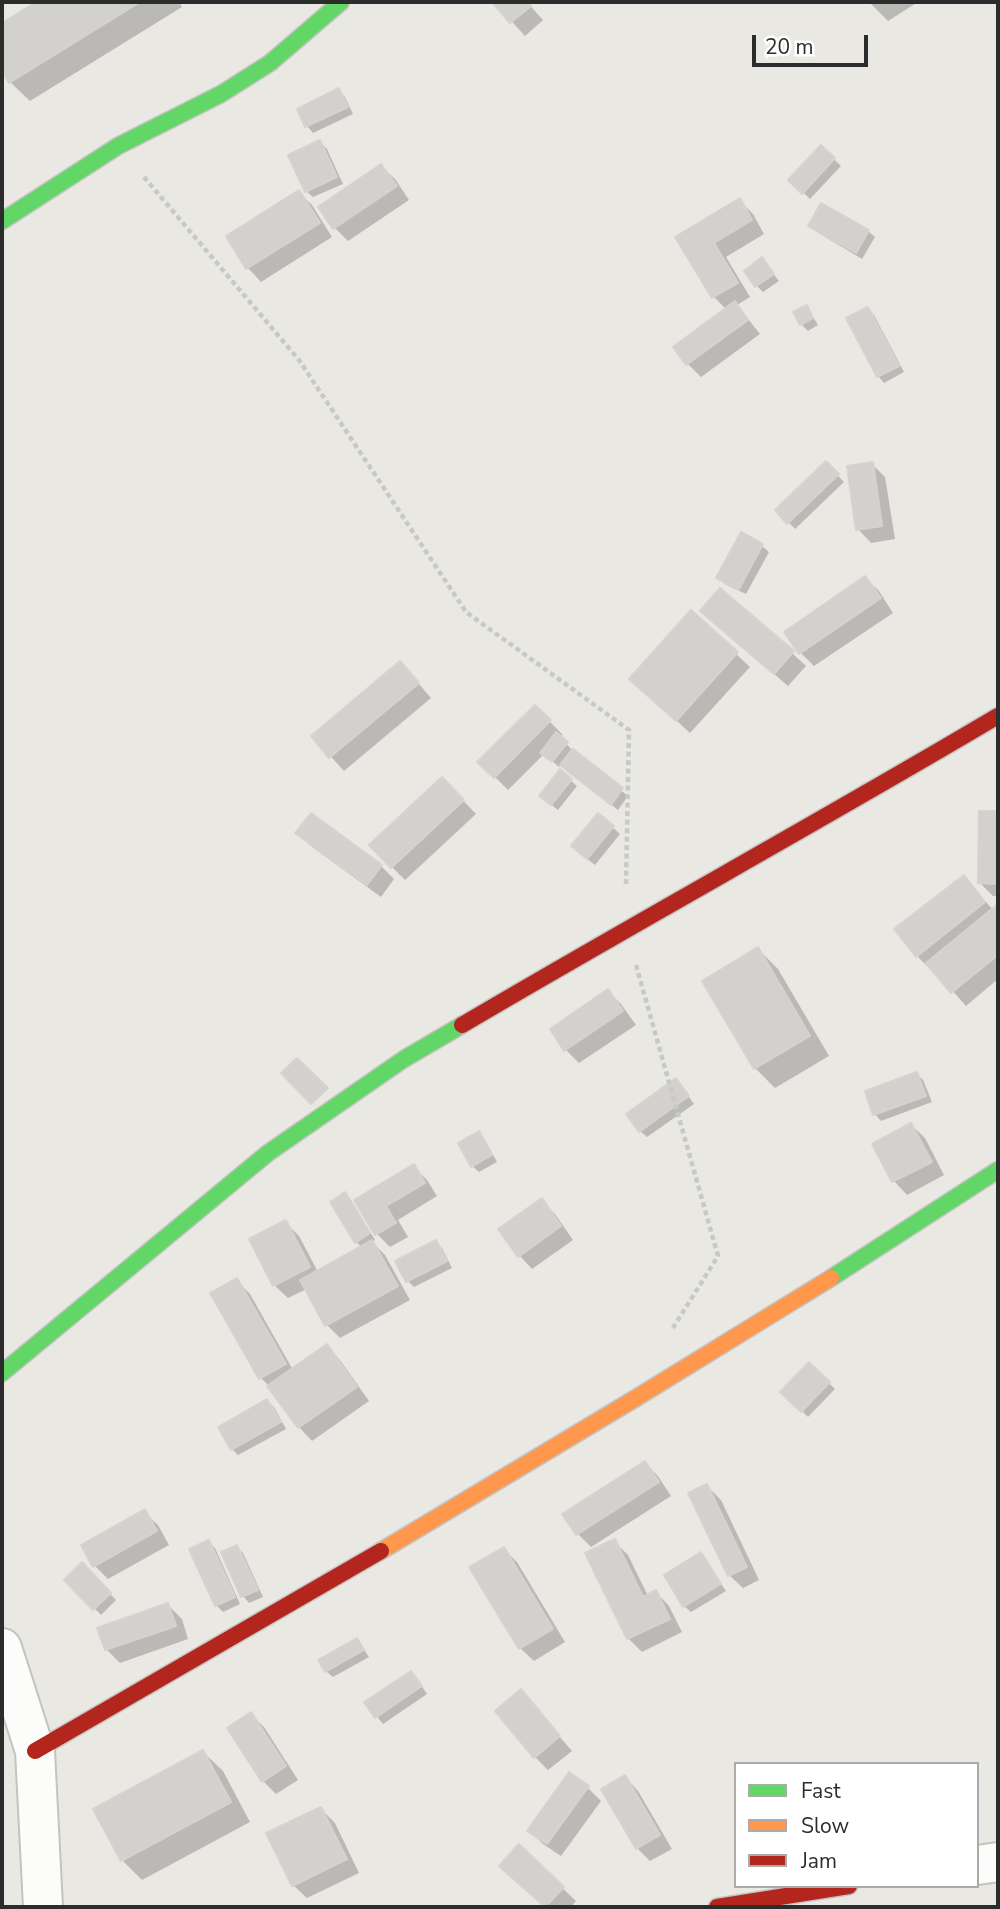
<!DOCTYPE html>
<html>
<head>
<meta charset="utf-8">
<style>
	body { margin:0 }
	#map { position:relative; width:1000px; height:1909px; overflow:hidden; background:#e9e8e3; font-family:"Nunito Sans",sans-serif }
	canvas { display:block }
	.frame { position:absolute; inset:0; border:4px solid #2c2c2c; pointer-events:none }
	.legend { position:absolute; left:734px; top:1762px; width:245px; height:126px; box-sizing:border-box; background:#fff; border:2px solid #ababab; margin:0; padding:9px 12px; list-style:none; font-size:21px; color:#2c2c2c }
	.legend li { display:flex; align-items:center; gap:14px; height:35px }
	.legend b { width:35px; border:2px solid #ababab }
	.scale { position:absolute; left:752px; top:35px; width:116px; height:32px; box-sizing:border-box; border:4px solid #2c2c2c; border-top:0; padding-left:9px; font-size:21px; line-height:24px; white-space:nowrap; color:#2c2c2c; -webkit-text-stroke:5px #fff; paint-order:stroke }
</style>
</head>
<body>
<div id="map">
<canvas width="1000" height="1909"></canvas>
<div class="frame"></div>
<ul class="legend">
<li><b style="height:9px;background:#63d668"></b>Fast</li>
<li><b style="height:9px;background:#ff974d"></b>Slow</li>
<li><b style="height:9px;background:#b3261e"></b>Jam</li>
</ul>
<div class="scale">20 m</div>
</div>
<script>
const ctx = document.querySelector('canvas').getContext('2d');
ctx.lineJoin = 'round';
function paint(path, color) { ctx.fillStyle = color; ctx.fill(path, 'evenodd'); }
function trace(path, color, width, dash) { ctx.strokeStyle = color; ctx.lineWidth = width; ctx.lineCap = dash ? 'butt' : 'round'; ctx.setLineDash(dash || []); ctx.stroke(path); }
paint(new Path2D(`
	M39,2H179L182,7L30,101L10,82L2,68V25Z
	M494,2H527L543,20L525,36Z
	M869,2H918L888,21Z
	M338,90L345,97L353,114L313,133L307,126L299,110Z
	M320,142L327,149L343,184L313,197L306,191Z
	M821,147L841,166L810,199L790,180Z
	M381,166L395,179L409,200L348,241L335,228L321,207Z
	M298,192L312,205L332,237L261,282L248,268L228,237Z
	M739,200L753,214L764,234L726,257L750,297L737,305L760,334L701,377L688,364L726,309L714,297L678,237Z
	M810,226L868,231L875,237L862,259L817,232Z
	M762,260L779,281L763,292L757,286Z
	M807,307L818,325L808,331L801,324Z
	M867,309L874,315L904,372L884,383L878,376Z
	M826,463L844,482L795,529L777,510Z
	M872,464L885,477L895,539L871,543L858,529Z
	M742,535L762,546L769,552L746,594L725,584L719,577Z
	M865,578L879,591L893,613L814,666L801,653L787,632Z
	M716,624L792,653L806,666L788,686Z
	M736,654L750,667L690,733L645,692Z
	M413,677L431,698L344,771L313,737Z
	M535,707L563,735L560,737L573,751L628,796L618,810L562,764L559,767L544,754L508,790L480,762Z
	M570,780L577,786L558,810L548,802Z
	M456,793L476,814L405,880L392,867Z
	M981,813H998V896H993L980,883Z
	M599,815L620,834L595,865L580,853Z
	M297,833L381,866L394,879L381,897L311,846Z
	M964,877L993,910L998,906V979L966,1006L932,968L930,969L917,956Z
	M758,949L778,969L829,1056L775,1088L755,1068Z
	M608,991L621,1004L636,1025L579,1063L566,1050L552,1030Z
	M917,1074L923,1080L932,1102L881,1121L875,1114Z
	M682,1087L694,1104L647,1137L640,1131Z
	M911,1125L925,1138L944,1175L907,1195L894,1181L874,1145Z
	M479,1133L485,1140L497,1162L479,1172L472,1166Z
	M414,1167L427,1180L437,1196L398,1220L408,1237L390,1247L377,1234L357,1200Z
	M345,1194L351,1200L375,1240L372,1242L385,1255L410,1300L340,1338L327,1325L307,1289L288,1298L274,1285L285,1222L299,1236L318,1272L362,1247L356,1242Z
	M542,1201L555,1214L573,1240L532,1269L519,1255Z
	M435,1242L442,1248L452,1268L414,1287L408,1281Z
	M236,1280L250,1294L293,1370L327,1346L340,1360L369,1401L312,1441L299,1427L272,1389L261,1378Z
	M809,1364L835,1389L808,1417L783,1392Z
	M267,1401L274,1407L286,1429L238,1455L232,1449Z
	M645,1463L658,1476L671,1496L591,1547L578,1534Z
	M707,1486L721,1500L759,1580L743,1588L729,1575Z
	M144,1512L158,1525L169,1545L108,1579L95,1566Z
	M614,1541L628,1555L648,1596L656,1592L669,1606L682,1632L642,1652L628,1638L587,1554Z
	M208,1542L215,1548L240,1604L223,1612L216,1605Z
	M237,1547L243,1553L263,1597L249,1603L243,1596L224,1553Z
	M503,1549L517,1562L565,1642L534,1661L520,1648Z
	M701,1554L726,1591L691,1612L684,1606Z
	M82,1565L116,1600L101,1615L67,1580Z
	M168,1605L182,1619L188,1639L120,1663L106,1649Z
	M357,1640L369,1657L333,1677L326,1671Z
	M417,1679L427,1694L383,1724L366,1703Z
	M521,1692L572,1751L548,1770L535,1757Z
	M251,1714L264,1727L298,1780L276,1794L263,1781Z
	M203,1752L223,1771L250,1822L142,1880L122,1860Z
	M625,1777L638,1791L672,1849L650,1861L637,1848Z
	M587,1787L601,1801L561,1856L543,1844L530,1831Z
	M321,1809L335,1823L359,1873L307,1898L293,1885Z
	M519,1847L576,1901L571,1907H544L501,1866Z`), '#0003');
const building = new Path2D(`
	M36,2H140L9,83L2,71V23Z
	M492,2H527L531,6L510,23Z
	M339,88L348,107L305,127L297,109Z
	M320,140L337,177L305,192L288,155Z
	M821,145L835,158L802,194L788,180Z
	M381,164L397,186L333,229L318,207Z
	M299,190L320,223L246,269L226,236Z
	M740,198L752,220L714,243L738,283L712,298L675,237Z
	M821,203L869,230L856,253L808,226Z
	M762,257L774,274L755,287L744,271Z
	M735,301L748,320L686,365L673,347Z
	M807,305L813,318L800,325L793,312Z
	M868,307L899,366L877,377L846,318Z
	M826,461L839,474L787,524L775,510Z
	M873,462L882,526L856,530L847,466Z
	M741,532L763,544L739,589L716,578Z
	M865,576L881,598L799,654L784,632Z
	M720,588L794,651L774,674L700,611Z
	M691,610L738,652L676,721L629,679Z
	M400,661L419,683L329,758L311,736Z
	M535,705L551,720L494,778L477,762Z
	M556,732L568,742L552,762L540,753Z
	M573,749L623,788L611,805L560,765Z
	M560,769L572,779L551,805L539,796Z
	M442,777L464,800L391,868L369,845Z
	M979,811H998V884L978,883Z
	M311,813L382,865L367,885L295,833Z
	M598,813L614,826L587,859L571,846Z
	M964,875L985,902L916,957L894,929Z
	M998,904V955L951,993L926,963Z
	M758,947L810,1036L754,1069L702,981Z
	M608,989L623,1011L564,1051L550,1029Z
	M297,1058L328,1088L311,1104L281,1073Z
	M917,1072L926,1096L873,1115L865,1091Z
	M676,1078L689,1096L639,1132L626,1114Z
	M911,1123L932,1162L892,1182L872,1144Z
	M479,1131L492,1155L471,1167L458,1143Z
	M414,1164L425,1183L386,1206L396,1223L375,1235L354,1200Z
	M345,1192L370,1233L355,1243L330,1202Z
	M542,1198L561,1226L518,1257L498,1229Z
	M286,1220L310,1267L273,1286L249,1239Z
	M372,1240L398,1286L325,1326L300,1280Z
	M436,1240L447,1261L406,1282L395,1261Z
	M237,1278L286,1364L259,1379L210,1293Z
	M327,1344L357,1387L298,1428L267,1386Z
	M809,1362L830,1382L801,1412L780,1392Z
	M267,1399L281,1422L231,1450L218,1427Z
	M645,1461L659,1482L576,1535L562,1514Z
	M707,1484L747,1567L728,1576L688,1493Z
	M145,1509L157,1531L93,1567L81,1545Z
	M615,1539L643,1597L656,1590L670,1619L627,1639L585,1553Z
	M209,1540L235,1597L215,1606L189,1549Z
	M237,1545L258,1590L241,1597L221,1552Z
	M504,1547L553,1629L519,1649L469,1567Z
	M701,1552L721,1584L683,1607L664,1575Z
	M82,1562L111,1593L93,1610L64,1580Z
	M168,1603L176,1626L105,1650L97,1628Z
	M357,1638L364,1650L325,1672L318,1660Z
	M411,1671L422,1686L375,1718L364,1702Z
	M521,1689L560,1736L534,1758L495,1711Z
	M251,1712L286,1766L262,1782L227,1728Z
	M203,1750L231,1802L121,1861L93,1809Z
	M569,1772L589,1786L547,1844L527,1831Z
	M625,1775L660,1835L636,1849L601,1789Z
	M321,1807L347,1859L292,1886L266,1833Z
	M519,1844L564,1887L545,1907L499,1866Z`);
paint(building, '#d2d1cd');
trace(building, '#d4d3cf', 2);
const street = new Path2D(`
	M2,1648L35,1751L43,1907
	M977,1865L998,1862`);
const fast = new Path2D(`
	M2,221L118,146L221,94L270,63L341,2
	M831,1278L998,1170
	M2,1373L268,1153L404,1059L462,1025`);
const slow = new Path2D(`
	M381,1551L636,1398L831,1278`);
const jam = new Path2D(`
	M462,1025C640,920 821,821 998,716
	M35,1751L381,1551
	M717,1907L849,1886`);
trace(street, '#c4c3c2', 42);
trace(fast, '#c4c3c2', 19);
trace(slow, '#c4c3c2', 19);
trace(jam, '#c4c3c2', 19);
trace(new Path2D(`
	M144,177L299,360L466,612L629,730L626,884
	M636,965L718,1256L673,1328`), '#c8c8c7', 4.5, [5, 3.5]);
trace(street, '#fcfcfb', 38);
trace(fast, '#63d668', 16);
trace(slow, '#ff974d', 16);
trace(jam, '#b3261e', 16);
</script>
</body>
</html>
